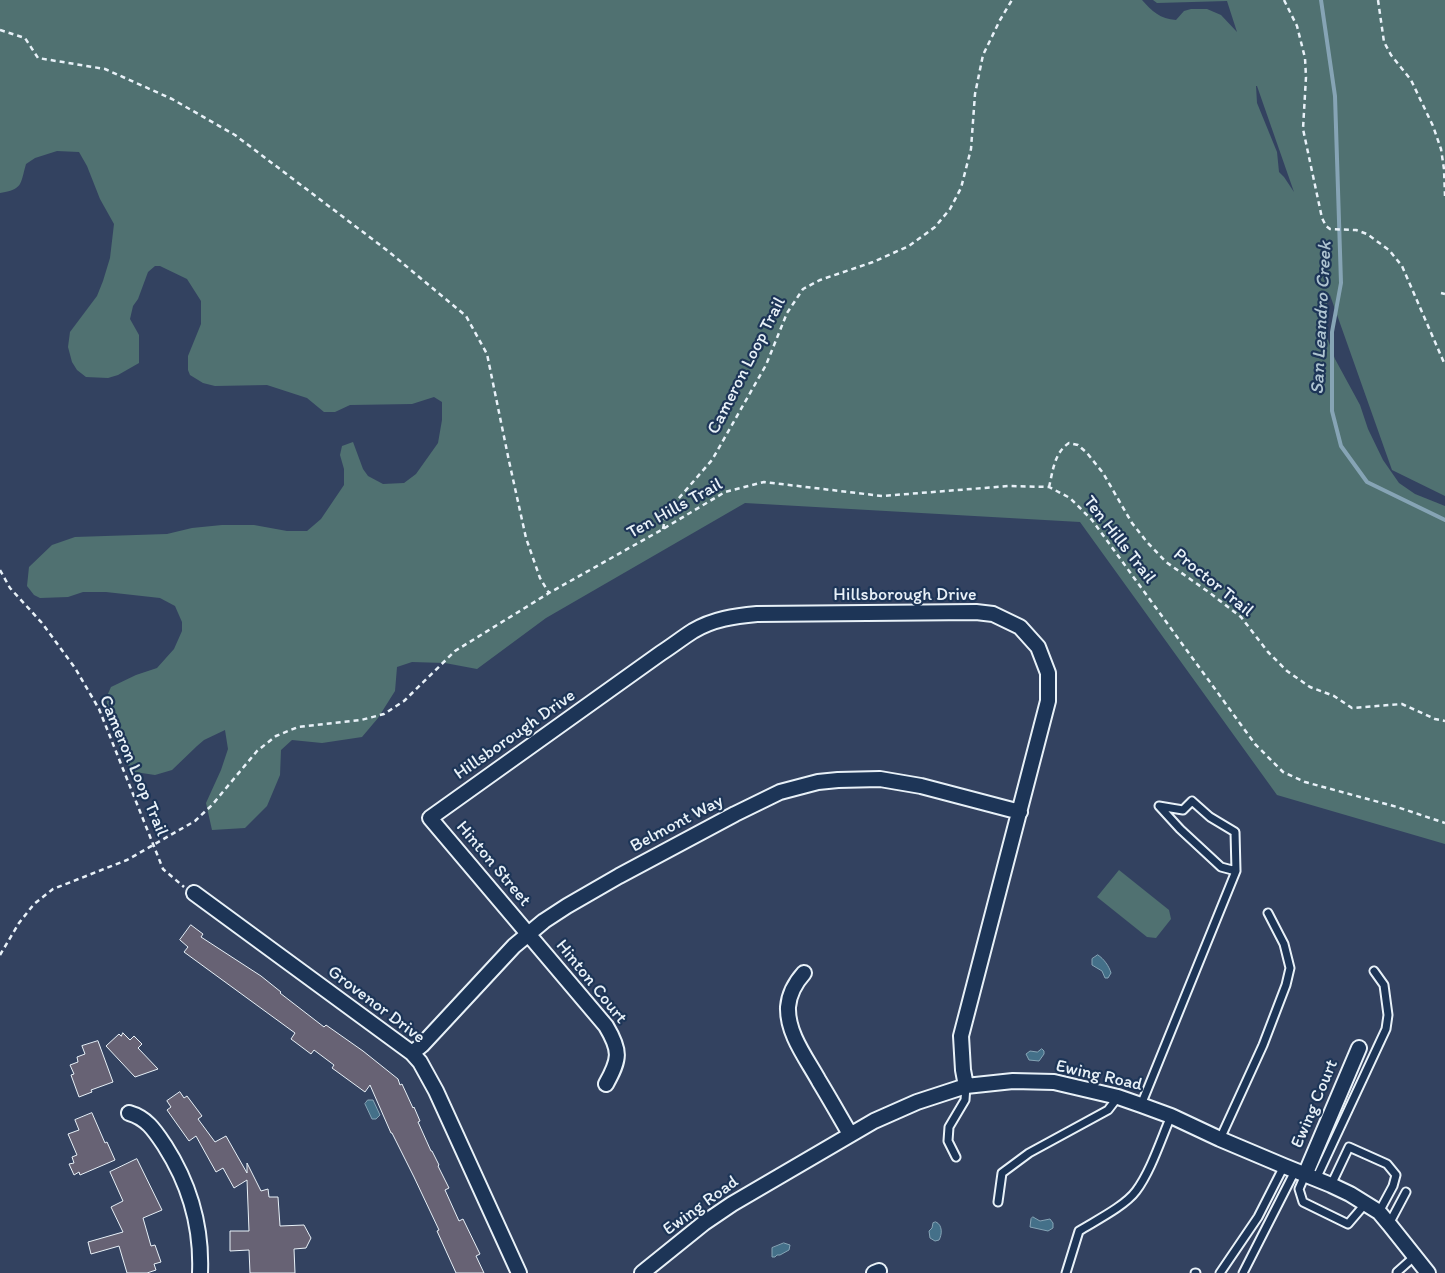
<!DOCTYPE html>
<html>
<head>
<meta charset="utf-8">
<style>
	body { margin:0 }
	canvas { display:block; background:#334260 }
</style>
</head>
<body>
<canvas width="1445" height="1273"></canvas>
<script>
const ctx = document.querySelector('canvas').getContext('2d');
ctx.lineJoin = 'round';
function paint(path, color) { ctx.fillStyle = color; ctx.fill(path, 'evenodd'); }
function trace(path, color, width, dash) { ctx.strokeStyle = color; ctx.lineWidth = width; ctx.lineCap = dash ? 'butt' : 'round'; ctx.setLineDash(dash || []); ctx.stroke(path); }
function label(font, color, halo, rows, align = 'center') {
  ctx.font = font + ' Itim,sans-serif'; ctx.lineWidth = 4.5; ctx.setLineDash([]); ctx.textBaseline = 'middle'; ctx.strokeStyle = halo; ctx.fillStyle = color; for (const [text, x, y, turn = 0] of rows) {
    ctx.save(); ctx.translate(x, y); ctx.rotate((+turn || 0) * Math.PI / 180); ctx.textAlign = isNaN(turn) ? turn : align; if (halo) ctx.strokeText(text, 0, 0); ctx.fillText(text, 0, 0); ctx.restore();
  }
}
paint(new Path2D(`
	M0,0H1142C1152,11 1160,19 1176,20L1184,11L1191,9H1207L1221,15L1237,32L1227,1L1157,3L1153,0H1445V496L1392,470L1330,295L1327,302L1326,331L1328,340L1335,359L1360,405L1368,429L1383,460L1399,483L1415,494L1445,506V844L1277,795L1080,522L745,503L546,618L477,669L445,663L412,662L397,667L395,691L378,718L362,737L322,743L292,740L281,750L280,775L267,806L245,828L212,830L206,803L221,770L228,749L225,730L204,740L197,746L172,770L155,775L135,772L126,763L120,748L107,707V696L111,687L136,675L157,668L174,649L182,631V622L175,606L160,598L106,592H83L68,597L40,598L34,595L27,586L29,567L52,545L75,537L167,534L192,528L222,525H254L287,531H307L321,519L344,485V469L340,455L342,446L353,442L363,469L368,476L383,484L404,483L416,474L438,443L442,420V402L434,397L412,404L350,405L335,412H324L307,398L267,385L215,386L203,383L190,375L188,370V356L201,324V301L187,279L160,266H155L148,272L138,299L133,306L130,319L139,335V363L118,375L108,378L86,377L77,370L72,362L68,347L70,332L97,296L103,281L110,258L114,224L100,199L87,166L79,152L57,151L35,158L26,164C20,185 23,189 0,193ZM1256,86H1257L1294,192L1284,177L1279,172L1277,152L1257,103Z
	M1119,870L1169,910L1171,919L1156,938L1147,937L1097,897Z`), '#507171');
const water = new Path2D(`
	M1098,955C1104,959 1109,966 1111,973L1108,978H1105L1102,971L1092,965V959Z
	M1042,1049L1044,1051V1054L1039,1061L1029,1060L1026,1054L1030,1051L1037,1052Z
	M368,1100H373L380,1115L376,1119H372L365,1104Z
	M1033,1217L1040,1221L1050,1219L1053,1223V1228L1048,1231L1030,1227L1031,1219Z
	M936,1222C943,1225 942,1235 939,1240L935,1241L930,1238L929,1231L932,1228L933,1223Z
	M784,1243L790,1245L789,1250L780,1255H777L775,1257H772V1248Z`);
paint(water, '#447089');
trace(water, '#86a4b5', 1);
trace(new Path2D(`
	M1321,0L1335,96L1341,283L1332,332V411L1341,446L1367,482L1445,520`), '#86a4b5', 4);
const building = new Path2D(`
	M191,925L203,934L201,937L261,976L281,992L280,993L324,1027L326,1025L363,1051L398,1079L400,1085L402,1084L413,1108L414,1107L420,1121L418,1122L431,1151H432L439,1165L438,1166L449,1188L445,1190L459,1221L463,1219L480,1254L476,1256L484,1273H456L437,1231L439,1230L414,1177L392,1133H391L370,1085L365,1092L332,1068L334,1065L314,1050L311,1054L291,1039L295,1033L184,952L188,947L180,940Z
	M123,1033L130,1040L134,1036L142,1044L138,1048L158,1069L135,1077L106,1046L119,1034L121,1036Z
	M98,1041L113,1082L91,1090L92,1092L79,1097L71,1075L74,1074L70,1065L78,1062L77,1057L85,1054L82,1046Z
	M180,1092L184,1098L187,1096L202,1116L198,1119L215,1142L226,1136L247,1173V1163L261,1191L268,1189L269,1197H278L280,1226L304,1225L311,1238L306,1248L294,1249L295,1273H250L249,1250L230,1251V1231H249L247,1180L234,1188L223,1168L216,1172L196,1136L189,1141L167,1110L171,1107L167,1101Z
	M92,1113L105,1143L107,1142L115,1160L80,1175L79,1172L74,1175L69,1164L74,1163L72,1157L77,1155L68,1134L79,1130L75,1120Z
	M137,1159L162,1210L143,1218L151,1246L155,1245L161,1262L154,1264L156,1270L147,1273H127L119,1246L91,1254L88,1242L123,1232L111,1207L123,1201L110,1172Z`);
paint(building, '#676274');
trace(building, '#e8f1f8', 1);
const lane = new Path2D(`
	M1141,1105L1236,871L1235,832L1210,817L1192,801L1183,810L1159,806L1180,829L1221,867L1236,871
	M1220,1139L1263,1045L1286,985L1290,968L1284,944L1268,913
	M956,1157L948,1141L949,1127L965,1100L966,1086
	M1305,1175L1299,1189L1303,1202L1348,1224L1366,1203
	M1316,1179L1386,1029L1388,1015L1384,985L1374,971
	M1331,1185L1349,1147L1387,1164L1396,1175L1393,1186L1379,1212
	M998,1202L1002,1173L1029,1153L1108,1110L1118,1097
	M1389,1224L1406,1192
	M1066,1273L1079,1231C1095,1221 1125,1206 1136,1191C1151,1171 1161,1139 1171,1116
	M1195,1273H1196
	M1220,1273L1258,1217L1284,1166
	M1243,1273L1295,1171
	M1397,1273V1272L1415,1256`);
const street = new Path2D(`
	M194,893L412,1053L420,1062L436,1091L519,1273
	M804,973C795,983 789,994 788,1007C787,1034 807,1059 819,1081C830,1099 840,1117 850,1134
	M412,1053L422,1045L514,946L544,921L567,906L619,876L735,814L780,792L818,782L838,780L880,779L921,786L1020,812
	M606,1084C620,1059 621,1051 606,1026L430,818L661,653C672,646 682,638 693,631C713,619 735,616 757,614L976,612L993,614L1020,627L1038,647L1048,673V701L961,1036L963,1070L966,1086
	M129,1113C147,1118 155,1131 165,1146C190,1185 202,1226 200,1273
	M1305,1175L1359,1048
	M642,1273L704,1223L732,1204L874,1121L917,1102L966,1086L1013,1081L1054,1082L1118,1097L1141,1105L1171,1116L1220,1139L1284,1166L1331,1185L1350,1194L1379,1212L1389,1224L1428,1273
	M874,1273L879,1271`);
trace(lane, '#e8f1f8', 11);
trace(street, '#e8f1f8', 18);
trace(new Path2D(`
	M1284,0L1297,26L1305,58L1306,77L1303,129L1322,218L1326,226L1330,229L1356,230L1367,234L1389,250L1402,266L1445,365
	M1378,0L1384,42L1391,55L1411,80L1433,126L1441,149L1444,169L1445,196
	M0,30L25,38L38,58L105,69L172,99L235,135L388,251L466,316L487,354L509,461L526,538L540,578L549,593
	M1441,293L1445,294
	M1049,487C1053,471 1054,453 1069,443L1078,445L1087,453L1103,473L1132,523L1147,542L1166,562L1210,593L1241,617L1268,652L1287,671L1310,687L1334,696L1352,708L1402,704L1435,719L1445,721
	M663,529L666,513L712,460L766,365L787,313L803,289L820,280L873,262L909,246L935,227L950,209L961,188L971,149L975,94L983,55L1000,20L1012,0
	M0,570L10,588L42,623L75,668L99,709L163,869L184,887
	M0,955L19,923L34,904L53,889L127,860L195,821L212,805L257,751L276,736L298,727L361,720L384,714L404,701L455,651L549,593L663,529L725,492L764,482L882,496L1009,486L1049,487L1070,498L1092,520L1255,744L1283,772L1305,782L1397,807L1445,823`), '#e8f1f8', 2.5, [5, 4]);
trace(lane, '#1d3557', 7);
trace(street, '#1d3557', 14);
label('18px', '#e8f1f8', '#1d3557', [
	["Cameron Loop Trail",747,366,-63],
	["Ten Hills Trail",675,509,-29],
	["Ten Hills Trail",1119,540,52],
	["Proctor Trail",1213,583,39],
	["Hillsborough Drive",905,595],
	["Hillsborough Drive",515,735,-35],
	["Cameron Loop Trail",133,766,67],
	["Belmont Way",677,824,-28],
	["Hinton Street",493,864,50],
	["Hinton Court",591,982,51],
	["Grovenor Drive",376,1005,37],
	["Ewing Road",1099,1076,13],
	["Ewing Court",1315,1104,-67],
	["Ewing Road",701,1206,-36]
]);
label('italic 19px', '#afc4d1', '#1d3557', [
	["San Leandro Creek",1322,318,-87]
]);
</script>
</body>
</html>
